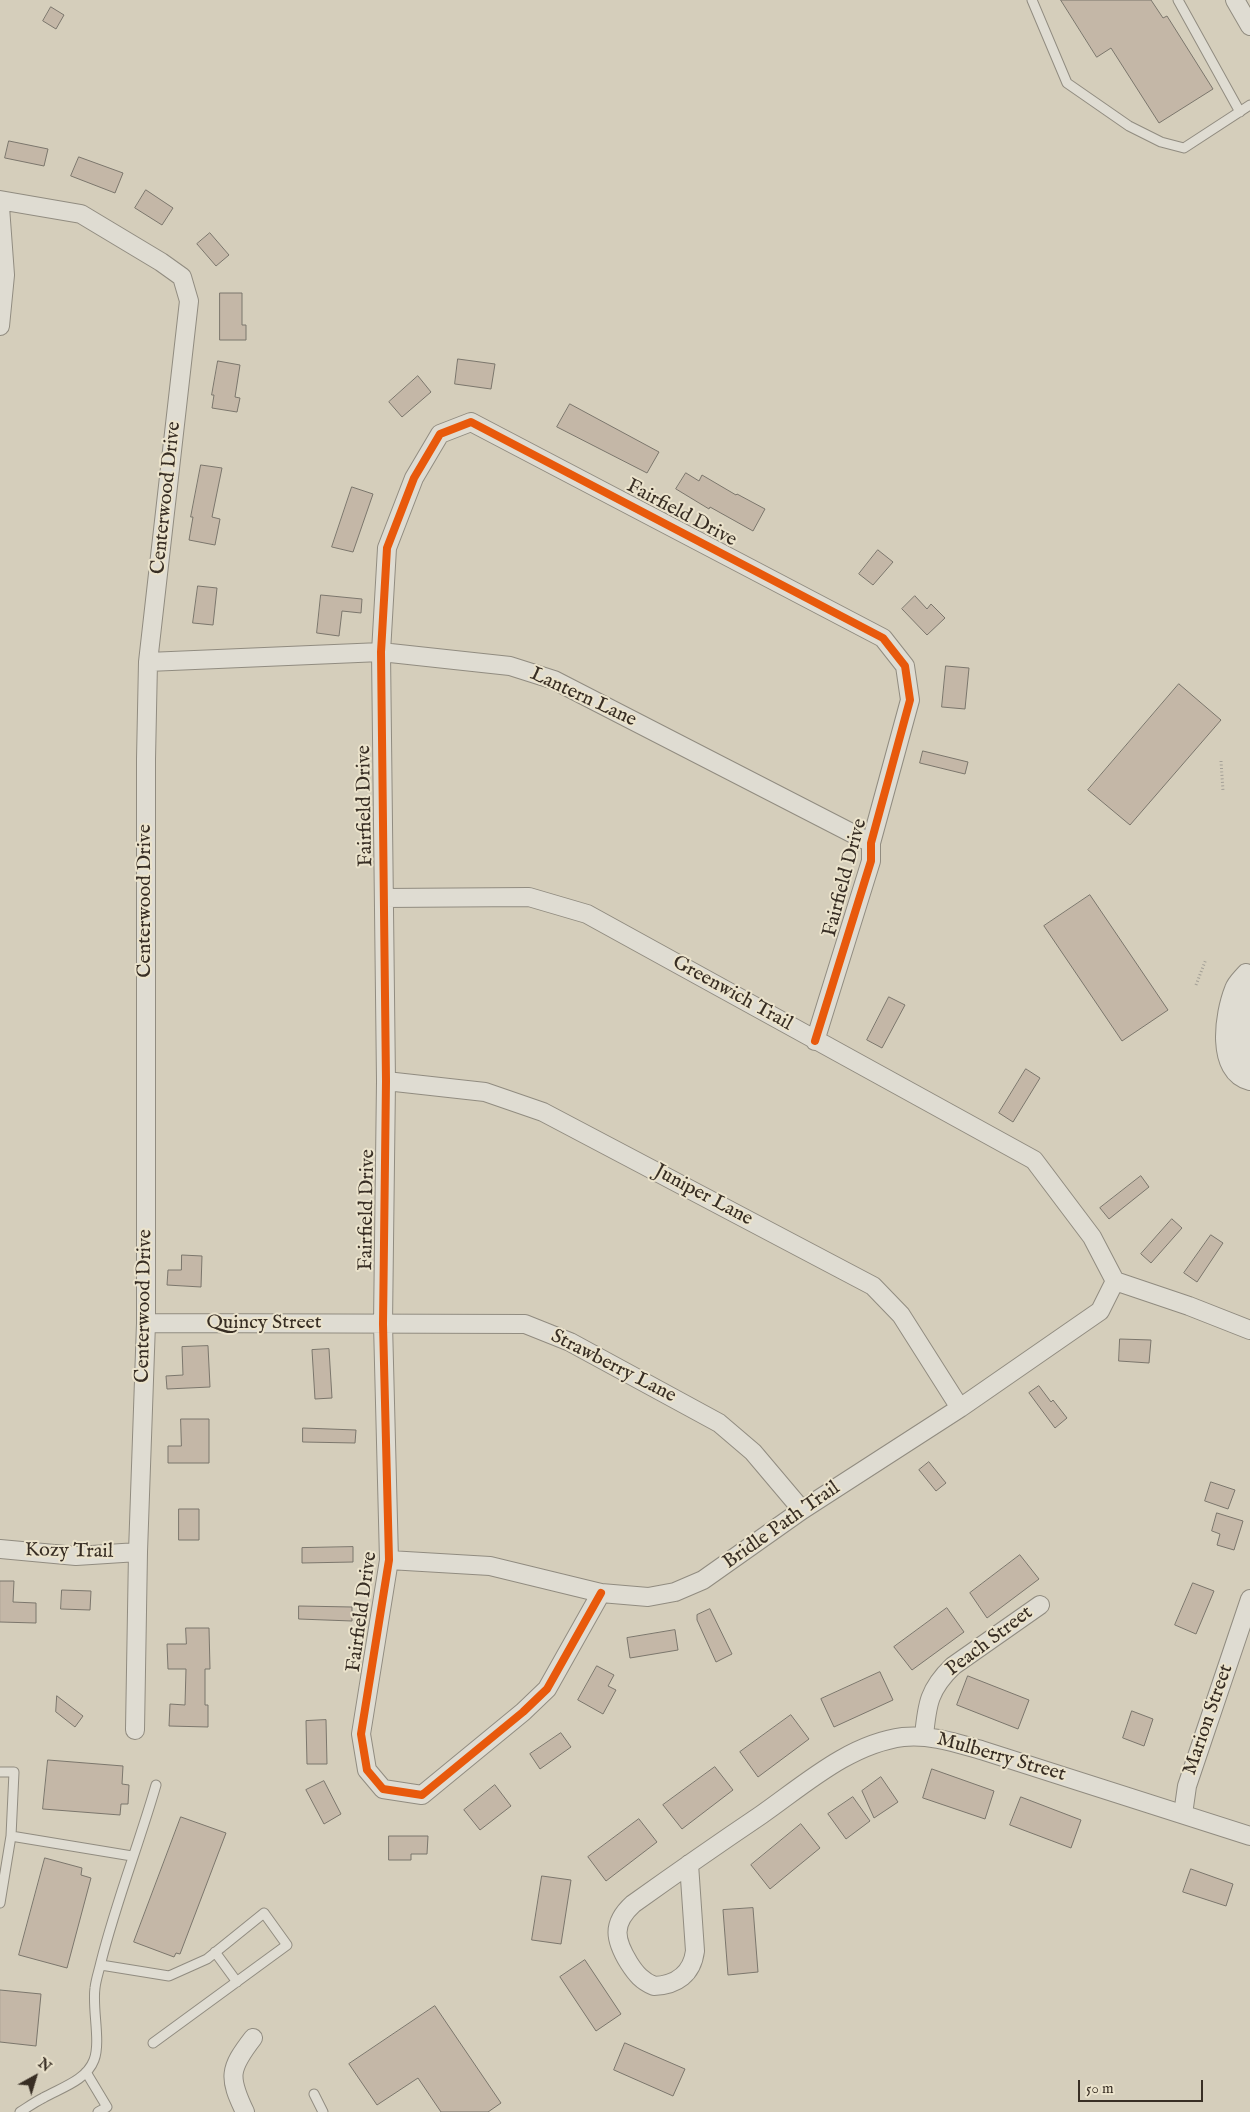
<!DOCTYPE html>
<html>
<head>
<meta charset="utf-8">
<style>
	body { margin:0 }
	#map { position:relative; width:1250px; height:2112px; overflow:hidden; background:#d5cebb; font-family:"IM FELL English",serif }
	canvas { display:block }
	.north { position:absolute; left:10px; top:2052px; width:50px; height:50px; -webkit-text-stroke:4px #ebe3cc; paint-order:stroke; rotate:39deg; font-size:14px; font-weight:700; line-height:20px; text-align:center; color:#382e24 }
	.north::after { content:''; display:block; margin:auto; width:18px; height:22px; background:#382e24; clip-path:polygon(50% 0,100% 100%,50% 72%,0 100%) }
	.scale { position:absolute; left:1078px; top:2080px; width:125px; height:22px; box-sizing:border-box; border:2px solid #382e24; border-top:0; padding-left:6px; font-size:15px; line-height:18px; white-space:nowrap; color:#382e24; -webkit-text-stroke:4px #ebe3cc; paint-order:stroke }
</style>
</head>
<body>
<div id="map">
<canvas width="1250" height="2112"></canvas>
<div class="north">N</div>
<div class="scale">50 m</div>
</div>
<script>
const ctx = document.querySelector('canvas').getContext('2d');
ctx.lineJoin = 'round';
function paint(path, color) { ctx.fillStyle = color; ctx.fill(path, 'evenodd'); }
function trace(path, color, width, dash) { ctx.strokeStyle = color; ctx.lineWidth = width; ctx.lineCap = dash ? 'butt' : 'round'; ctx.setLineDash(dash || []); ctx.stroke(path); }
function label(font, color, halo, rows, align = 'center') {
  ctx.font = font + ' "IM FELL English",serif'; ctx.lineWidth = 4; ctx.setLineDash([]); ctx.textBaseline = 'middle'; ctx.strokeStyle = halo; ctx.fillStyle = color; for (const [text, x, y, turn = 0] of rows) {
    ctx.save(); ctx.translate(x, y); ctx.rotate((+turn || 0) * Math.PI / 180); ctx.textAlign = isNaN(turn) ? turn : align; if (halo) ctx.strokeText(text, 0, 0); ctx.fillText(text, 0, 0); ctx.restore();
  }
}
const building = new Path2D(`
	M1061,0H1151L1163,18L1167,16L1213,89L1159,123L1111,48L1097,57Z
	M51,7L64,15L56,29L43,21Z
	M9,141L48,149L44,166L5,158Z
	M79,157L123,173L115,193L71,176Z
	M146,190L173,208L162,225L135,208Z
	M210,233L229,255L216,266L197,244Z
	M220,293H242V325H246V340H220Z
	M458,359L495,364L491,389L455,384Z
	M218,361L240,365L235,397L240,398L237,412L212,408L214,395H212Z
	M418,376L431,392L402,417L389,402Z
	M570,404L659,452L647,473L557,427Z
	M201,465L222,468L212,517L220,519L215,545L189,540L193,517H191Z
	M686,473L699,481L702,475L736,495L737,494L765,509L753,531L710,507L709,509L676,489Z
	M352,487L373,494L353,552L332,547Z
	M878,550L893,562L873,585L859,574Z
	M198,586L217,588L213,625L193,623Z
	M321,595L362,599L361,613L342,611L339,636L317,633Z
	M915,596L927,609L931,604L945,618L927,635L902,609Z
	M946,666L969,668L965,709L942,707Z
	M1179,684L1221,720L1130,825L1088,790Z
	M923,751L968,762L965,774L920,763Z
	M1090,895L1168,1010L1122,1041L1044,926Z
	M889,997L905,1005L882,1048L867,1040Z
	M1026,1069L1040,1078L1013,1122L999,1113Z
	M1141,1176L1149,1187L1109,1219L1100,1208Z
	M1172,1219L1182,1228L1151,1263L1141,1254Z
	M1211,1235L1223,1243L1197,1282L1184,1273Z
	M182,1255L202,1256L201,1287L167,1285L168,1270H181Z
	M1120,1339L1151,1340L1149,1363L1119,1361Z
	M208,1346L210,1387L167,1389L166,1376L183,1375L182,1347Z
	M329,1349L332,1398L315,1399L312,1350Z
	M1039,1386L1051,1402L1053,1400L1067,1418L1055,1428L1029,1393Z
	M181,1419H209V1463H168V1446H181Z
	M303,1428L356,1430L355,1443L303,1442Z
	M929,1462L946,1483L936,1491L919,1470Z
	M1211,1482L1235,1490L1228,1509L1205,1501Z
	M179,1509H199V1540H179Z
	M1217,1513L1243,1521L1234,1550L1217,1545L1220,1534L1212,1531Z
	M353,1547V1562L302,1563V1548Z
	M1020,1555L1039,1579L987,1618L970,1593Z
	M0,1581H14L13,1602L36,1603V1623L0,1622Z
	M1193,1583L1214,1591L1196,1634L1175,1625Z
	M62,1590L91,1591L90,1610L61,1609Z
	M299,1606L352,1607V1621L299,1619Z
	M947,1608L964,1632L912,1670L894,1647Z
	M710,1609L732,1654L716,1662L697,1620V1615Z
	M186,1628H209L210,1669H205V1705H208V1727L169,1726L170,1704L185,1705L186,1669H168L167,1644H186Z
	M675,1630L678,1650L630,1658L627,1638Z
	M597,1666L614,1675L608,1686L616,1690L603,1714L578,1700Z
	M880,1672L893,1700L834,1727L821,1699Z
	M968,1676L1029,1700L1018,1729L957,1705Z
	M57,1696L83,1716L75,1727L56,1712Z
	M1132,1711L1153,1719L1144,1746L1123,1738Z
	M791,1715L809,1739L758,1777L740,1752Z
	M326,1720L327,1764H307L306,1721Z
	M561,1733L571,1747L540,1769L530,1754Z
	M48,1760L123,1766L122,1784L129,1785L128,1804H121L120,1815L43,1809Z
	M715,1767L733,1790L682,1829L663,1805Z
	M932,1769L994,1791L985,1819L923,1798Z
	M881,1777L898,1802L874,1818L862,1791Z
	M324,1781L341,1814L324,1824L306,1790Z
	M495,1785L511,1806L480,1830L464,1810Z
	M853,1797L870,1821L846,1839L828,1814Z
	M1021,1797L1081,1820L1071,1848L1010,1825Z
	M181,1817L226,1833L180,1954L176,1953L174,1957L134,1942Z
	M639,1819L657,1842L606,1881L588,1857Z
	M801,1824L820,1848L770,1889L751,1865Z
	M389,1836H428L427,1854H411V1860H389Z
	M45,1858L82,1868L81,1875L91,1878L67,1968L19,1955Z
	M1191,1869L1233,1884L1226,1906L1183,1892Z
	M542,1876L571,1880L561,1944L532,1940Z
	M753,1908L758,1972L728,1975L723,1910Z
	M585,1960L621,2014L596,2031L560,1977Z
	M0,1990L41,1994L36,2046L0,2042Z
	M435,2006L501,2103L488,2112H441L418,2078L377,2105L349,2064Z
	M625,2043L685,2069L673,2096L614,2070Z`);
paint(building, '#c4b7a7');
trace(building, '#7b766c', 1);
const service = new Path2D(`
	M1032,0L1067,83L1129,126L1161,142L1184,148L1250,105
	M1178,0L1240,112
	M0,1772H14L11,1836L132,1856
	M0,1903L11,1836
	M215,1952L237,1982
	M101,1965L169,1976L207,1959L264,1913L287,1945L153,2043
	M86,2072L107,2107L98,2112
	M314,2094L323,2112
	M20,2112C28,2107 35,2102 43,2098C60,2088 86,2081 94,2060C101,2042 92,2008 95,1988C96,1979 99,1971 101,1962C116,1902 139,1844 156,1785`);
const minor = new Path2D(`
	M1235,0L1250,26
	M0,200L81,214L161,262L182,277L189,301L148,662L146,759V1323L138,1552L135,1730
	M0,207L5,275L0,326
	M148,662L381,652L510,666L554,680L871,843
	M384,898L529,897L587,914L1034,1160L1092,1237L1115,1281
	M1246,973C1242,978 1236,983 1234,989C1224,1014 1215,1072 1250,1081
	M1246,973L1250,990L1241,1027V1046L1250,1067
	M386,1081L485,1092L543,1112L873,1286L901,1315L960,1408
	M1115,1281L1189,1306L1250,1330
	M146,1323L525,1324L570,1342L719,1423L753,1452L802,1510
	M0,1549L76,1556L138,1552
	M389,1560L490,1566L601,1593L648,1597L675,1592L703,1580L802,1510L960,1408L1100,1311L1115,1281
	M601,1593L547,1689L523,1712L422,1795L383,1789L367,1770L361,1734L389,1560L383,1324L386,1081L381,652L387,548L414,478L440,434L471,422L883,638L905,666L910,700L871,843V861L815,1041
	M924,1736C927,1704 929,1689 953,1666L1040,1605
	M1183,1814L1187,1786L1250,1599
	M689,1864L695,1951C692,1974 677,1985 654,1986C642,1981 636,1974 629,1963C615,1940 611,1924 633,1904C675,1874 718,1844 761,1815C804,1785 849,1744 903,1737C930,1734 956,1743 981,1750L1250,1836
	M245,2112C228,2077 229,2069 253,2038`);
trace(service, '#918c80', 11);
trace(minor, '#918c80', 20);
trace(new Path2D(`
	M1221,761L1223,791
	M1196,985L1206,959`), '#a4a097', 3, [1, 2.5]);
trace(service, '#dfdcd2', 9);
trace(minor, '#dfdcd2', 18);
trace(new Path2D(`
	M601,1593L547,1689L523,1712L422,1795L383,1789L367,1770L361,1734L389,1560L383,1324L386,1081L381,652L387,548L414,478L440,434L471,422L883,638L905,666L910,700L871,843V861L815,1041`), '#e8590c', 8);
label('20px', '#382e24', '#ebe3cc', [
	["Centerwood Drive",167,498,-84],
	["Fairfield Drive",681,514,28],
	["Lantern Lane",583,698,25],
	["Fairfield Drive",366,806,-91],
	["Fairfield Drive",846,878,-75],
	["Centerwood Drive",146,901,-90],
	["Greenwich Trail",732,994,29],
	["Juniper Lane",703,1196,28],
	["Fairfield Drive",368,1210,-89],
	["Centerwood Drive",145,1306,-89],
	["Quincy Street",264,1324],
	["Strawberry Lane",613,1367,27],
	["Bridle Path Trail",782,1526,-35],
	["Kozy Trail",69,1552,1],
	["Fairfield Drive",363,1612,-82],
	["Peach Street",990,1642,-37],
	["Marion Street",1209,1720,-71],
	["Mulberry Street",1001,1758,16]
]);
</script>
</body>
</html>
